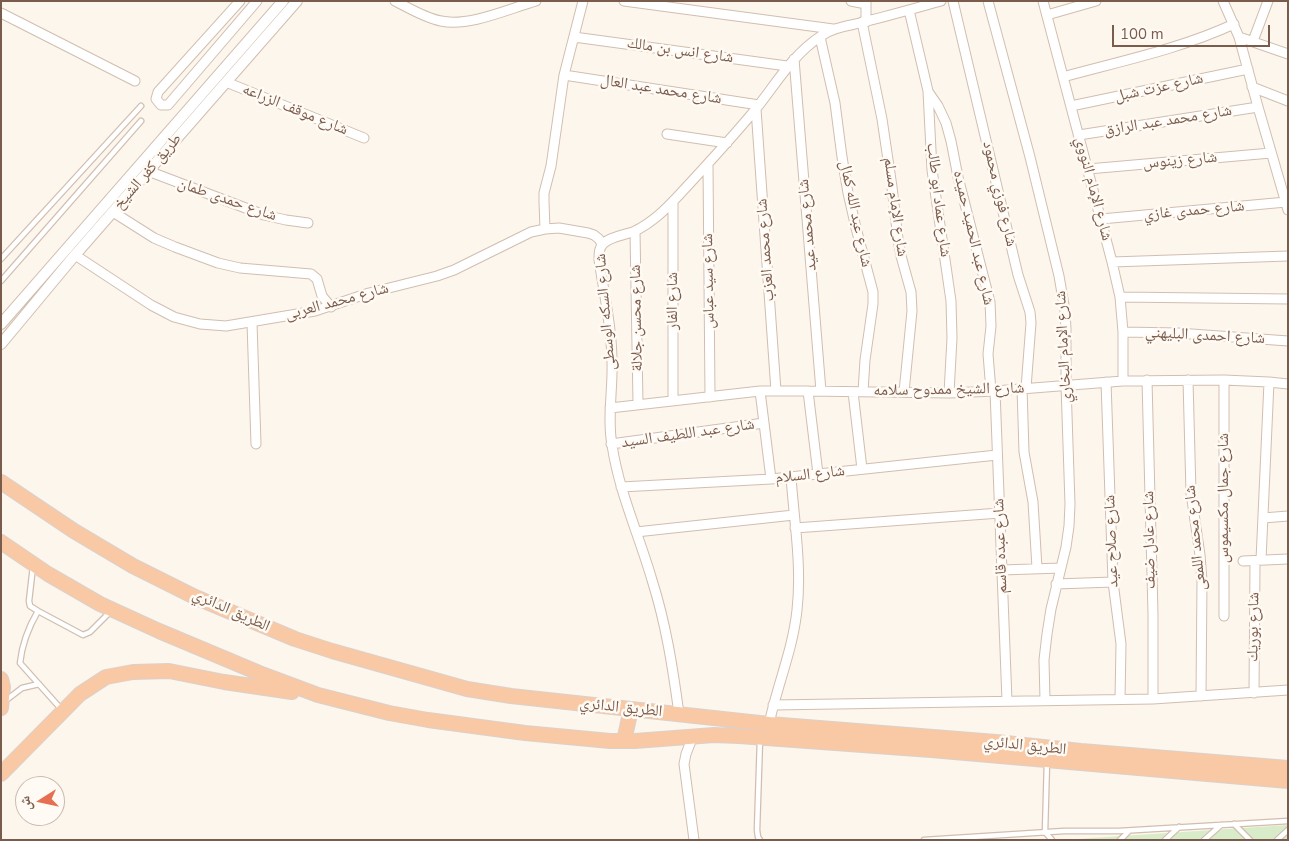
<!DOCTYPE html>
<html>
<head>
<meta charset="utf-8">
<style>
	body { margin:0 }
	#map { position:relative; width:1289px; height:841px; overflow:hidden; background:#fdf6ec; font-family:"Nunito Sans","Noto Naskh Arabic",sans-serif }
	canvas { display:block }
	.frame { position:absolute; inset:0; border:2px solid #7a5c4d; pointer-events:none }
	.north { position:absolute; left:15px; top:776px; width:50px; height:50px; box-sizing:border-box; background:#fffaf3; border:1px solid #cabbb1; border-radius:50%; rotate:260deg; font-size:14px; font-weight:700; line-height:20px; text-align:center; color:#7a5c4d }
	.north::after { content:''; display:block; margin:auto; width:18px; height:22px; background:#e76f51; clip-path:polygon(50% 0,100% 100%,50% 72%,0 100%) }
	.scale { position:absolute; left:1112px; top:25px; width:158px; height:22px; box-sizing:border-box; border:2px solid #7a5c4d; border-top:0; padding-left:6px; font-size:15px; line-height:18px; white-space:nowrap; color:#7a5c4d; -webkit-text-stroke:4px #fffaf3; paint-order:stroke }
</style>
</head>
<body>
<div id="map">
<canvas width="1289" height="841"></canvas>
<div class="frame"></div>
<div class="north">ش</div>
<div class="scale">100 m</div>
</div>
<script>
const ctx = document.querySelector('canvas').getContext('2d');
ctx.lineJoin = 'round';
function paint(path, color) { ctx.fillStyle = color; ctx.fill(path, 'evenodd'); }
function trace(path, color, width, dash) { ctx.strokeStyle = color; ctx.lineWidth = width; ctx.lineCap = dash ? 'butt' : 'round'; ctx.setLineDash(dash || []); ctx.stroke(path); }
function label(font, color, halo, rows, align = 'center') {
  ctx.font = font + ' "Nunito Sans","Noto Naskh Arabic",sans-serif'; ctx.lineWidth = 5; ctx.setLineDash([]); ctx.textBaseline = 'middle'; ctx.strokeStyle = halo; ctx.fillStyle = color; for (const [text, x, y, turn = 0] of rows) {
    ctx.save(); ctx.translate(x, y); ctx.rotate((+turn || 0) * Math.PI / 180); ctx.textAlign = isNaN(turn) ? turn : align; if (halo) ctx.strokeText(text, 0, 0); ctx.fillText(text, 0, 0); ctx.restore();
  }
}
paint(new Path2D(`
	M1288,825V840H1062Z`), '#d8ecc9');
const service = new Path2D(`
	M1,259L141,106
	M1,281L141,121
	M33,566L29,601L30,606L38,611L83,635L90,632L110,612
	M38,611C28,628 22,644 20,663L62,710
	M5,701L22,688L39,684
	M1047,761L1045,832L1052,840
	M1234,824L1250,840
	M760,840L758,837L757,830L760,739
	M924,840L1064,831H1119L1288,821
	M1120,840L1129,831
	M1165,840L1179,827
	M1204,840L1221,825
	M1277,840L1288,830`);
const minor = new Path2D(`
	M240,1L158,92L156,99L161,105H168L257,1
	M395,1C409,8 425,18 441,21C469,27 508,9 536,1
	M624,1L833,29
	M851,1L866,4
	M953,1L1018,275L1030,312L1031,323L1026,388
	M988,1L1030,157L1059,276L1065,311L1066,329V385L1070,504L1069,526L1066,547L1051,609L1047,634L1044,660L1045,700
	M1043,1L1112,262L1120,297L1123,332V381
	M1223,1L1239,37L1258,107L1288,210
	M909,10L928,91L932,170L951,301L952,338L949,393
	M1,13L135,81
	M1047,15L1096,1
	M862,22L882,119L892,187L898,239L901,256L911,292L912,311L904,392
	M866,22V1
	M574,37L787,66
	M820,37L835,103L842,157L848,193L856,228L873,292V304L865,360L863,392
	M1239,37L1288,54
	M1253,41L1268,1
	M794,59L821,391
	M564,75L759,105
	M1063,77C1121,61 1180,49 1234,24
	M226,82L364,138
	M1252,87L1288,101
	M929,93L938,106L946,123L951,141L958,177L990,302L991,326L988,354L991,391
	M1071,106L1248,69
	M756,109L776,391
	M667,134L727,143
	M1079,135L1258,107
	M708,165L710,397
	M1088,169L1271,153
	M148,171L264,215L286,220L308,223
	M113,212L154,238L175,247L218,263L240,268L311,274L317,279L322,296L331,307
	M1101,219L1286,202
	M545,229L544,202V193L551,166L564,75L583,1
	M635,231L638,404
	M75,255L151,305L174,317L200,324L226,326L315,311L369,293L437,276L454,270L531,232L545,229L559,228L588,233L594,235L599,239L602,244
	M1112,262L1288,256
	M1120,297L1288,299
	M252,323L256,444
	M1123,332L1178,333L1288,341
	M1147,380L1153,614V699
	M1188,380L1191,493L1200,555L1202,581L1201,696
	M1106,382L1113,582L1121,644L1120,699
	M1022,388L1024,452L1033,502L1037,568
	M760,391L771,479
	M808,391L818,474
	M995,391L1007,701
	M853,392L862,469
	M673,401V202
	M610,408L760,391H808L949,393L995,391L1123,381L1224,380L1269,382L1288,384
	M611,444L764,423
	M621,487L771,479L997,455
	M1263,518L1288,516
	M795,528L1000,513
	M636,532L794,515
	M1261,560L1269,382
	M1243,561L1288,559
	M1002,570L1061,568
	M1056,584L1113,582
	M1224,616V380
	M1254,693L1255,561
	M773,705L1153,699L1288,690
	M679,714C673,669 666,624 652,580C639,535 619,492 612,445C607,418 613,389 612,362C612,328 604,294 599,260C599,253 599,247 604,243C611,236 626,235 635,231C653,222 666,209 679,195C705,167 731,139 755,110C776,84 792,55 821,36C835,26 851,26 867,21C892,15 916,8 941,1
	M769,724C777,686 793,649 797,610C802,566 794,520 791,477
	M693,736L686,754L684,764L694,840`);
const tertiary = new Path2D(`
	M1,324L283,1
	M1,344L75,255L297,1`);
const trunk = new Path2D(`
	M1,482L74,531L133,566L195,597L295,639L332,651L467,689L511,696L769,724L996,742L1081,751L1288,768
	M1,542L48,574L100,604L159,631L259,673L318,695L389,713L428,720L525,733L610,741H635L714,735L739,736L931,750L1288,781
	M1,679L3,687L1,708
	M624,741L631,709
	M1,774L80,694L106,677L133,672L169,671L224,682L292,692`);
trace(service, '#d1beb0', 7);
trace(minor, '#d1beb0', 11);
trace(tertiary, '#d1beb0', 12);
trace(trunk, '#dad1cd', 16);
trace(service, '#fff', 4.5);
trace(minor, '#fff', 9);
trace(tertiary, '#fff', 10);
trace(trunk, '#f9c8a4', 14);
label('16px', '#7a5c4d', '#fffaf3', [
	["شارع انس بن مالك",680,51,8],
	["شارع عزت شبل",1159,88,-12],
	["شارع محمد عبد العال",661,90,9],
	["شارع موقف الزراعه",295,110,22],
	["شارع محمد عبد الرازق",1168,121,-9],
	["شارع زينوس",1180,161,-5],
	["طريق كفر الشيخ",148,172,-49],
	["شارع الإمام النووي",1093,189,75],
	["شارع فوزي محمود",999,194,77],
	["شارع حمدى طمان",227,200,19],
	["شارع عماد ابو طالب",938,200,83],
	["شارع الإمام مسلم",895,207,82],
	["شارع حمدى غازي",1194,211,-5],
	["شارع عبد الله كمال",855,214,78],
	["شارع محمد عيد",808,225,-95],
	["شارع عبد الحميد حميده",973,238,77],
	["شارع محمد العزب",766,250,-94],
	["شارع سيد عباس",709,281,-91],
	["شارع الفار",673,301,-90],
	["شارع محمد العربى",337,302,-15],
	["شارع السكه الوسطى",606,312,-95],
	["شارع محسن جلالة",637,318,-91],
	["شارع احمدى البليهني",1205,336,3],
	["شارع الإمام البخاري",1064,347,-93],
	["شارع الشيخ ممدوح سلامه",949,390,-1],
	["شارع عبد اللطيف السيد",688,434,-8],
	["شارع السلام",810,475,-6],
	["شارع جمال مكسيموس",1224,498,-90],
	["شارع محمد اللمعى",1196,538,-96],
	["شارع عادل ضيف",1150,540,-91],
	["شارع صلاح عيد",1112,541,-92],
	["شارع عبده قاسم",1001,546,-92],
	["الطريق الدائري",231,611,24],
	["شارع بوريك",1254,627,-89],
	["الطريق الدائري",621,708,6],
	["الطريق الدائري",1025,746,6]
]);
</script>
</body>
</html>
